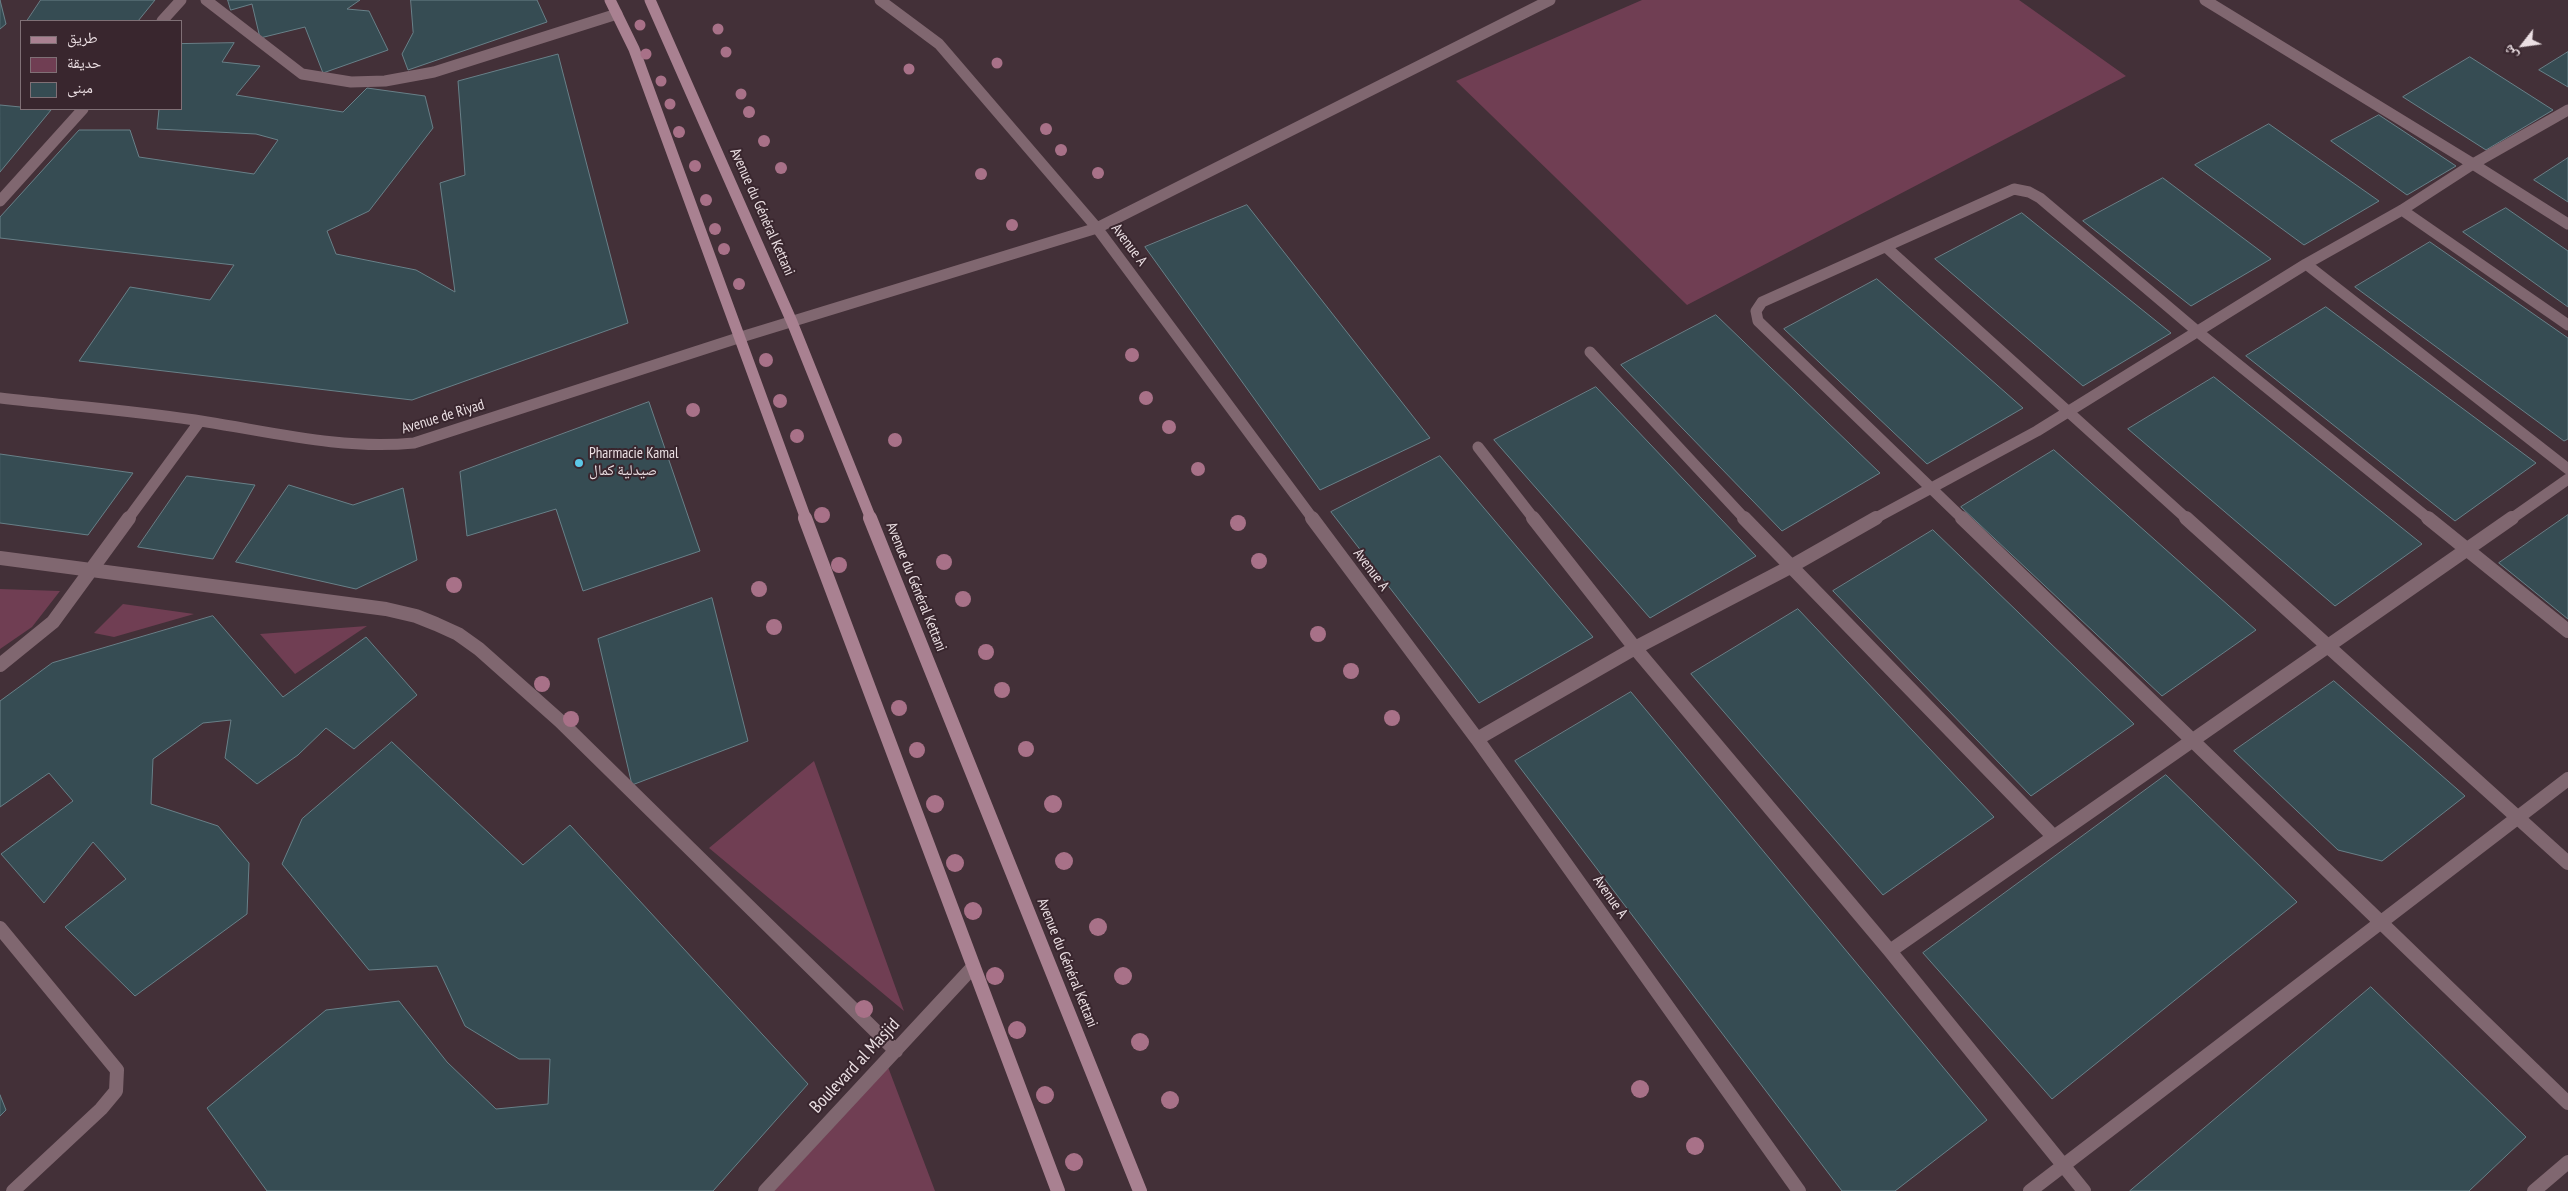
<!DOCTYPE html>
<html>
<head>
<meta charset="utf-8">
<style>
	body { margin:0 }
	#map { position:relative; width:2568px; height:1191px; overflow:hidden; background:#433038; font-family:"PT Sans Narrow","Noto Naskh Arabic",sans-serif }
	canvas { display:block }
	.legend { position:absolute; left:20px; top:20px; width:162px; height:90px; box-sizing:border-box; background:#39262e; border:1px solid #807076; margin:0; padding:6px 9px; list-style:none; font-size:15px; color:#ebdfe3 }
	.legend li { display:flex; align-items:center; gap:10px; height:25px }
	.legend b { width:25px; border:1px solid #807076 }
	.north { position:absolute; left:2498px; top:20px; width:50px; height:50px; -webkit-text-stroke:4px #39262e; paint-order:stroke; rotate:240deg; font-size:14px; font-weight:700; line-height:20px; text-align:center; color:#ebdfe3 }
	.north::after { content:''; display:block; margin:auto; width:18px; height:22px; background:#ebdfe3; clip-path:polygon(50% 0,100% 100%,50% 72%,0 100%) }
</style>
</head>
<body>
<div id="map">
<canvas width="2568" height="1191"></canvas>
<ul class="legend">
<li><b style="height:6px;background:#a98191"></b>طريق</li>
<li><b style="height:14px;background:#703e53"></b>حديقة</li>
<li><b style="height:14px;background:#364c53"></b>مبنى</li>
</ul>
<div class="north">ش</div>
</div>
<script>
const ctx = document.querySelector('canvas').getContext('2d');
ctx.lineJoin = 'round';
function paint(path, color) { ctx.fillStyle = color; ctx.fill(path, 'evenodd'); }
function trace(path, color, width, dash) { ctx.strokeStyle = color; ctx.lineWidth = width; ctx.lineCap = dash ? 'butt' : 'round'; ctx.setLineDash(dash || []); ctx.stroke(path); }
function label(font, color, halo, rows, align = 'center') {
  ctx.font = font + ' "PT Sans Narrow","Noto Naskh Arabic",sans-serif'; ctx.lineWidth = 4; ctx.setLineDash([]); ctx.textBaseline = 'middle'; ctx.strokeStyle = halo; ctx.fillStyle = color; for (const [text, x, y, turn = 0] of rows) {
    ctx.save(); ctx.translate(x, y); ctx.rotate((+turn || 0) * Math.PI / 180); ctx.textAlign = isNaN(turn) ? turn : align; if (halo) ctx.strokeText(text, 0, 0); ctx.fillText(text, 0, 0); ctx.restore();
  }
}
paint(new Path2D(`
	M1642,0H2019L2126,76L1687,305L1456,81Z
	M0,589L60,591L32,627L0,649Z
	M123,604L194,614L114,637L94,633Z
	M367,626L295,674L260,634Z
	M814,761L904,1011L709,848Z
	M888,1067L935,1191H774Z`), '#703e53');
const building = new Path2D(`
	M0,0L6,24L0,29Z
	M41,0H155L138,21H27Z
	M228,0H360L347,9L369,11L388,50L323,73L305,27L260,38L252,4L231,10Z
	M411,0H537L547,22L408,70L402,54L413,33Z
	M234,43L222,62L260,66L236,95L343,112L367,88L425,96L433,128L369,211L327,231L336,254L416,270L455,292L440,183L465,175L458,81L558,54L628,323L412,400L79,361L130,287L210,300L234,265L0,238V217L79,130H130L139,157L254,174L278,140L256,134L157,129L159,109H181V44Z
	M2568,52V87L2539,70Z
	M2470,57L2553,110L2486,150L2403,97Z
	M0,105L51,110L0,172Z
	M2379,115L2456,166L2407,195L2331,141Z
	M2269,124L2379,201L2304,245L2195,165Z
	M2568,158V202L2534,180Z
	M2163,178L2271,259L2191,306L2083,221Z
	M1247,205L1430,438L1320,490L1145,247Z
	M2506,208L2568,251V307L2463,232Z
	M2022,213L2171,333L2083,386L1935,259Z
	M2430,242L2568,338V439L2564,441L2355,287Z
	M1877,279L2023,408L1927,464L1784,329Z
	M2326,307L2536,463L2455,521L2246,356Z
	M1716,315L1880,473L1782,531L1621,365Z
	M2214,377L2422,544L2335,606L2128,429Z
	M1596,387L1756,556L1650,618L1494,440Z
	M649,402L700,551L583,591L556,509L467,536L460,472Z
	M2054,450L2256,630L2162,696L1961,507Z
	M0,454L133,473L88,535L0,523Z
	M1440,456L1593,637L1479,703L1331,512Z
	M187,476L255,485L213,559L138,547Z
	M289,485L353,505L403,488L417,560L356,589L236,562Z
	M2568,515V619L2499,563Z
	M1933,530L2134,724L2031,796L1833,591Z
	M712,598L748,741L632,785L598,639Z
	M1798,609L1994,817L1883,895L1691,674Z
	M213,616L283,697L366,637L417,695L354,749L326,728L298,755L257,784L225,758L231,720L203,723L153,759L151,804L218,826L249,863L247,914L135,996L65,927L126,879L93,842L44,903L1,854L73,801L49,773L0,807V701L52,663Z
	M2334,681L2465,796L2382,861L2338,850L2234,751Z
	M1631,692L1987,1120L1895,1191H1842L1515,761Z
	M392,742L523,865L570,825L808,1084L713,1191H267L207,1108L326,1010L399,1001L447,1062L496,1109L548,1104L550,1059H519L465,1026L437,966L369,970L282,864L302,819Z
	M2166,775L2297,902L2052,1099L1923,953Z
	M2371,987L2526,1137L2469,1191H2130Z
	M0,1095L6,1110L0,1116Z`);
paint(building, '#364c53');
trace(building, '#688088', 1);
trace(new Path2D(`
	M2205,0L2473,164`), '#806770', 11);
trace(new Path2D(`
	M206,0L302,74L351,82L385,81L434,72L617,14
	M880,0L939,44L1097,228L1313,519
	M162,21L181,0
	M2473,164L2568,224
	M0,201L83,109
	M2402,210L2568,325
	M1886,247L2187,519
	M2306,264L2568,469
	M1590,352L1745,519
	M0,398C69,406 139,411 207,422C276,433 344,450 414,443L738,338L1097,228L1550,0
	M1478,447L1534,519
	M128,519L200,421
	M1874,519L2037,431L2306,264L2402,210L2473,164L2568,110
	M1963,519L1758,321L1756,311L1762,302L2014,189L2029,192L2040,198L2198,332L2429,519
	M2511,519L2568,479`), '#806770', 11);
trace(new Path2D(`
	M1312,518L1477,739L1799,1191
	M1533,518L1635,648L1890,951L2084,1191
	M1744,518L2054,837
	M1962,518L2568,1103
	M2186,518L2568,863
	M2428,518L2568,631
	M0,558L386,609L416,616L436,624L458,634L479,649L560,721L896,1051
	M0,665L53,622L129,518
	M1477,739L1635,648L1790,567L1876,518
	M0,928L117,1070L116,1091L101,1109L13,1191
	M1890,951L2512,518
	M765,1191L973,967
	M2030,1191L2568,779
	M2534,1191L2568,1162`), '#806770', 14);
trace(new Path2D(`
	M610,0L634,49L806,519
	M650,0L792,322L871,519`), '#a98191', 11);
trace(new Path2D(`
	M805,518L1058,1191
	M870,518L1140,1191`), '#a98191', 14);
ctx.fillStyle = '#a87188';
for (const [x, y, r] of [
	[640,25,5.5],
	[718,29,5.5],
	[726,52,5.5],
	[646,54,5.5],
	[997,63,5.5],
	[909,69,5.5],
	[661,81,5.5],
	[741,94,5.5],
	[670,104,5.5],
	[749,112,6],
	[1046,129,6],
	[679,132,6],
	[764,141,6],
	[1061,150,6],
	[695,166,6],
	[781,168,6],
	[1098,173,6],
	[981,174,6],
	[706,200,6],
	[1012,225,6],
	[715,229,6],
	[724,249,6],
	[739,284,6],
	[1132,355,7],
	[766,360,7],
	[1146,398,7],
	[780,401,7],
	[693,410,7],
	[1169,427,7],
	[797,436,7],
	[895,440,7],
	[1198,469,7],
	[822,515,8],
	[1238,523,8],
	[1259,561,8],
	[944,562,8],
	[839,565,8],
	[454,585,8],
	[759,589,8],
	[963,599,8],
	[774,627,8],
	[1318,634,8],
	[986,652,8],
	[1351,671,8],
	[542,684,8],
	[1002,690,8],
	[899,708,8],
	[1392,718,8],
	[571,719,8],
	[1026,749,8],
	[917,750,8],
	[935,804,9],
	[1053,804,9],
	[1064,861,9],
	[955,863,9],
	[973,911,9],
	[1098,927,9],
	[995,976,9],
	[1123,976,9],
	[864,1009,9],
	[1017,1030,9],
	[1140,1042,9],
	[1640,1089,9],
	[1045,1095,9],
	[1170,1100,9],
	[1695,1146,9],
	[1074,1162,9]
]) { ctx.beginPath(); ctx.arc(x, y, r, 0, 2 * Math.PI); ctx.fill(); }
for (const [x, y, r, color] of [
	[579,463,5,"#5cc7e7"]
]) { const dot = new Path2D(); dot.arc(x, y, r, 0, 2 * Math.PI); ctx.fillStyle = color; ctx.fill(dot); trace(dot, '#39262e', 2); }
label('15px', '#ebdfe3', '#39262e', [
	["Avenue du Général Kettani",762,212,66],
	["Avenue A",1129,245,53],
	["Avenue de Riyad",443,417,-17],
	["Avenue A",1371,570,53],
	["Avenue du Général Kettani",916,587,68],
	["Avenue A",1610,897,55],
	["Avenue du Général Kettani",1067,963,68]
]);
label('15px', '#ebdfe3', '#39262e', [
	["Pharmacie Kamal",589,454],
	["صيدلية كمال",589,471]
], 'left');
label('18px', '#ebdfe3', '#39262e', [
	["Boulevard al Masjid",855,1066,-47]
]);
</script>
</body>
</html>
